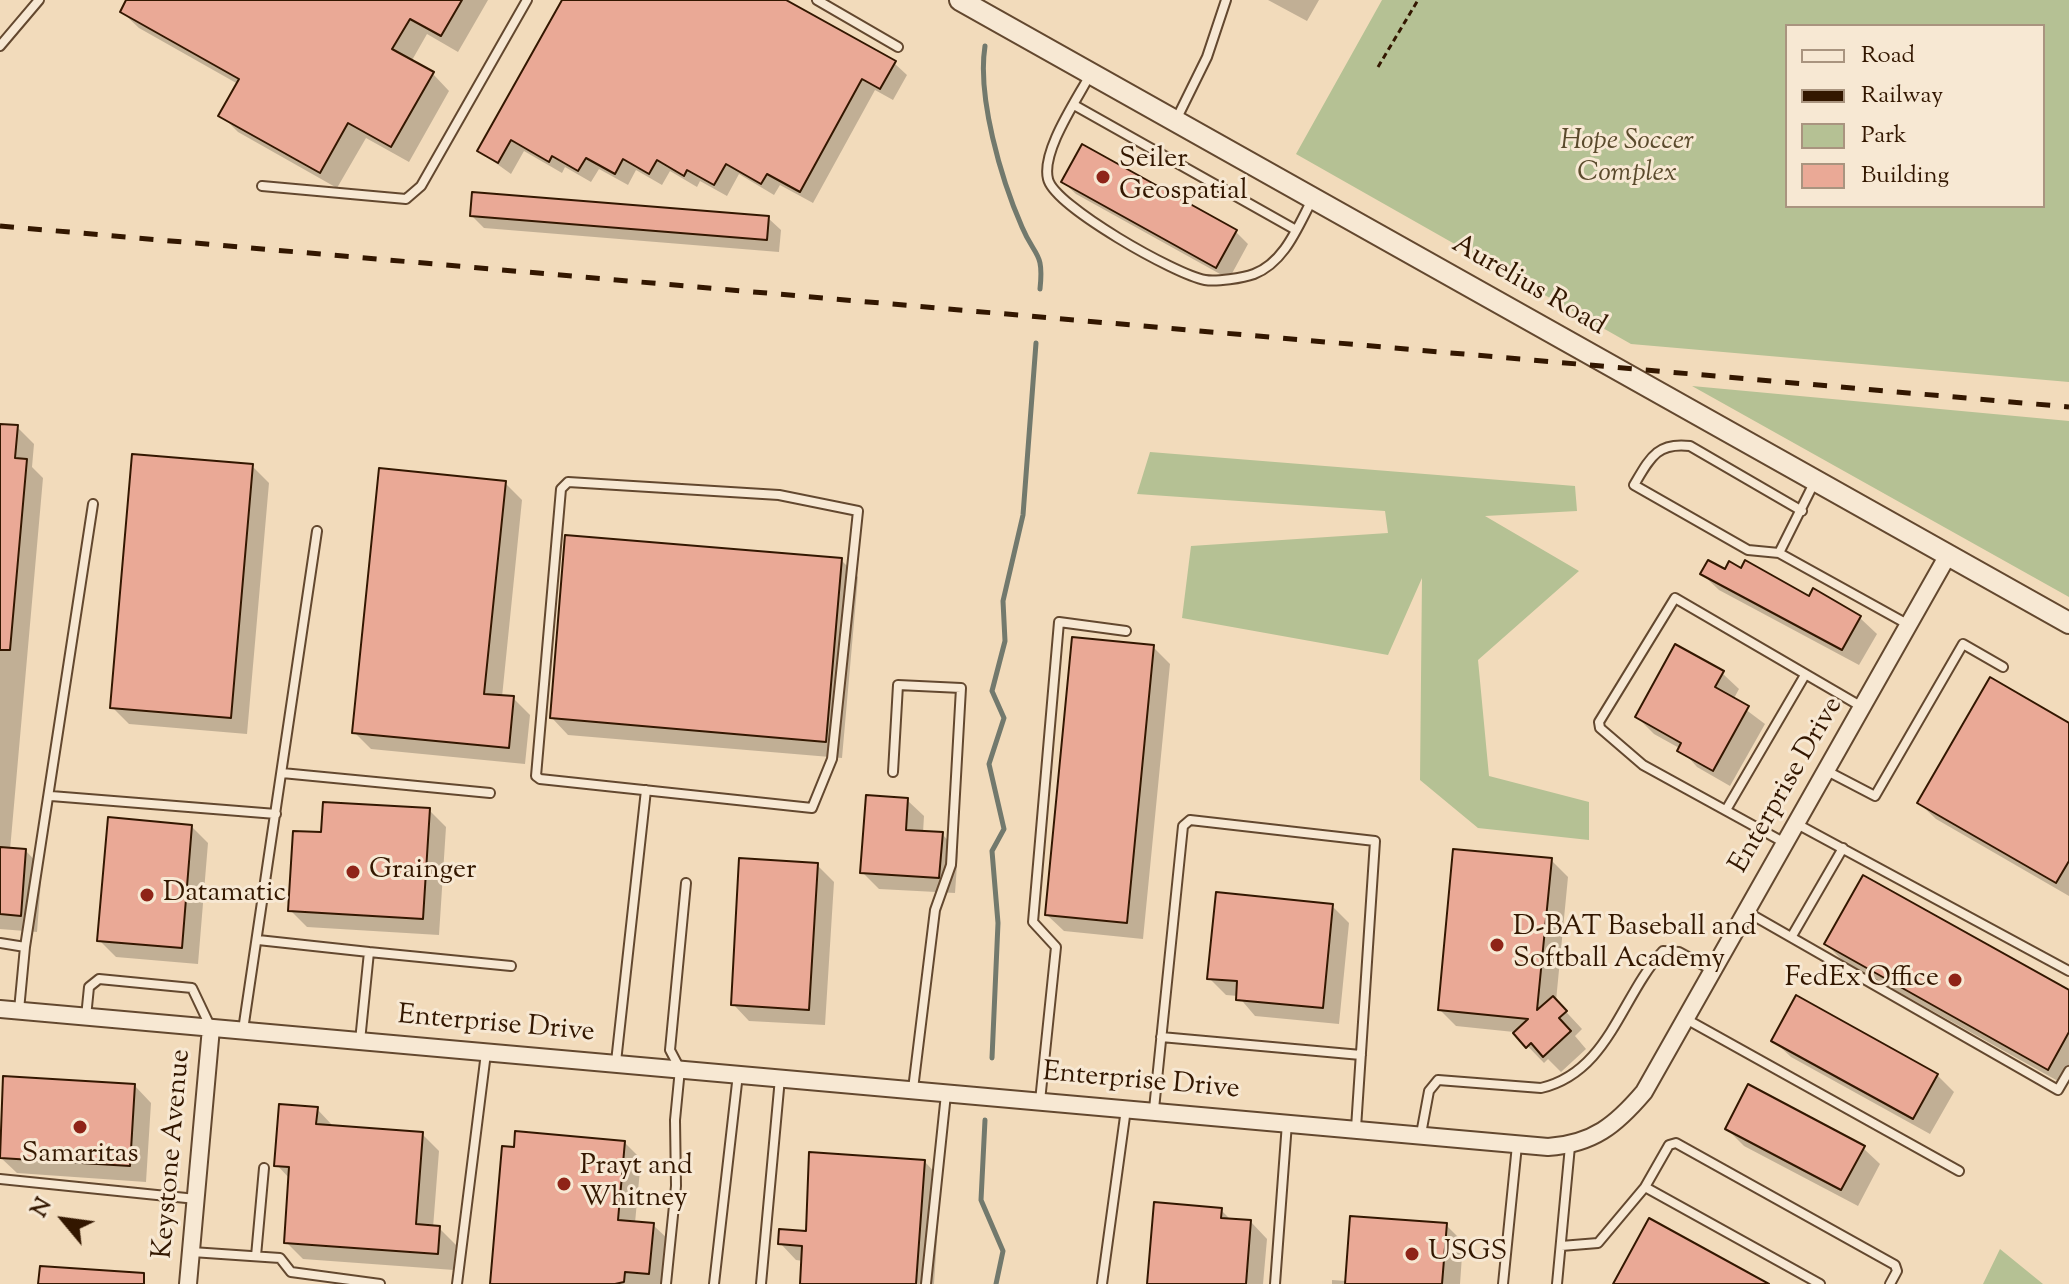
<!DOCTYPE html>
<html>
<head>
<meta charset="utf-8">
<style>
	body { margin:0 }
	#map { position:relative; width:2069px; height:1284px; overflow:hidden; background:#f2dbbb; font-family:"Sorts Mill Goudy",serif }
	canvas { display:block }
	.legend { position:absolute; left:1785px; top:24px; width:260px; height:184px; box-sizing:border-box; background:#f7e8d3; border:2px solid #a9947f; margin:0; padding:10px 14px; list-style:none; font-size:24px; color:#331700 }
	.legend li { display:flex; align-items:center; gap:16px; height:40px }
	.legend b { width:40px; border:2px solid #a9947f }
	.north { position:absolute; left:24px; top:1180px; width:80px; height:80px; -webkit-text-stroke:6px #f7e8d3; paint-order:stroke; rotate:299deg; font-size:22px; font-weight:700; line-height:32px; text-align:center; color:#331700 }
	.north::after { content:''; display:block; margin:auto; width:28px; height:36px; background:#331700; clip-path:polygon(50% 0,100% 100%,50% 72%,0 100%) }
</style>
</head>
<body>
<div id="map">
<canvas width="2069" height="1284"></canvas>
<ul class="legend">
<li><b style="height:10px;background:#f7e8d3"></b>Road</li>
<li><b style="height:10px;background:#331700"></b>Railway</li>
<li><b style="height:22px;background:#b5c194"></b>Park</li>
<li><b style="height:22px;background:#eaa996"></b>Building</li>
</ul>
<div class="north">N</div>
</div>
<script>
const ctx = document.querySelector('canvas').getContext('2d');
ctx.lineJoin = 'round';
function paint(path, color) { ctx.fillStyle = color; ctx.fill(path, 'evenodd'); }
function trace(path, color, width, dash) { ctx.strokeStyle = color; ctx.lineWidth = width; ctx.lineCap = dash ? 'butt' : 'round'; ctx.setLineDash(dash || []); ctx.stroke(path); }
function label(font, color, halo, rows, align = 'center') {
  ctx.font = font + ' "Sorts Mill Goudy",serif'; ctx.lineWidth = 6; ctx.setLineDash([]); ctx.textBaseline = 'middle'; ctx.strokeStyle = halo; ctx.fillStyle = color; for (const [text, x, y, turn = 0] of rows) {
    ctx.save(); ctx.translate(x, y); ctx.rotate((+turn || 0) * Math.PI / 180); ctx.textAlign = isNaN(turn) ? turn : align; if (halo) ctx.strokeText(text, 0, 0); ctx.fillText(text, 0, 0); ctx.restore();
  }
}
paint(new Path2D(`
	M1382,0H2069V382L1631,344L1296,154ZM1787,26H2043V206H1787Z
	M1692,386L2069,421V597Z
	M1150,452L1575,486L1577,511L1485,516L1579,571L1478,660L1489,776L1589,802V840L1478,828L1420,780L1422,578L1388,655L1182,618L1191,546L1388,533L1385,511L1137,494Z
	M2000,1249L2043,1284H1983Z`), '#b5c194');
paint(new Path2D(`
	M129,0H488L458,52L427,34L411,62L433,74L449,91L409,162L366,138L337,188L238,132L221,115L238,84L139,28L122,12Z
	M564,0H782L894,63L907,75L893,100L875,90L813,203L780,185L774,195L739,174L727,196L700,181L697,187L670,171L662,185L636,170L628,185L599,169L591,182L565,167L562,173L524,151L511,174L479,151Z
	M1268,0H1319L1307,21Z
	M1063,182L1236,232L1248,244L1229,279L1076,194Z
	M472,216L768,218L781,230L779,252L484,228Z
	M0,426L17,427L34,444L32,467L43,478L10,850L26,851L42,868L37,932L0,929Z
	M252,466L269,483L247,734L129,724L112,707Z
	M505,483L522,500L502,697L513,698L530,715L525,764L371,749L354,732Z
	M841,560L858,577L842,758L568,735L552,718Z
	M1726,572L1860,618L1877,634L1859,665L1719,590L1702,574Z
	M1153,647L1170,664L1143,939L1064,931L1047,915Z
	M1722,673L1739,689L1733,700L1765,724L1730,786L1697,767L1681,749L1654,734L1637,717Z
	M2069,725V896L1936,819L1919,803Z
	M907,800L924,816L923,833L942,834L958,851L955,893L879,889L862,872Z
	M429,810L446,827L439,935L307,927L290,910L323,834Z
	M192,827L208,843L198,964L116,957L99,940Z
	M1551,860L1568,877L1556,1001L1582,1029L1575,1036L1586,1049L1561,1072L1548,1059L1544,1063L1514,1032L1456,1026L1440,1010Z
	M817,865L834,882L825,1025L749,1021L733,1004Z
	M1332,906L1349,923L1339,1024L1255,1016L1238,996L1226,995L1209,978Z
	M1826,944L2069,992V1078L2065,1085L1843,961Z
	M1774,1041L1937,1075L1954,1092L1930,1134L1791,1057Z
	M5,1078L135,1086L151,1103L146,1182L17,1173L0,1157Z
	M317,1109L333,1126L422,1134L439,1151L433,1228H439L456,1245L454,1270L303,1259L286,1242L290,1179L277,1165Z
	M1727,1129L1863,1148L1880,1164L1858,1206L1744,1146Z
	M624,1142L641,1159L635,1223L653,1225L670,1241L666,1284H492Z
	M925,1162L941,1179L934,1284H802L803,1261L796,1260L780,1243L807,1233Z
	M1221,1210L1232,1221L1251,1222L1267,1239L1263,1284H1149Z
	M1446,1225L1463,1242L1460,1284H1332V1280L1347,1281Z`), '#0003');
trace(new Path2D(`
	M985,46C977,97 1001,179 1022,227C1035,258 1044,251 1040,289
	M992,1058L998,923L992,851L1004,829L989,764L1004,718L992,691L1005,641L1003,601L1023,515L1036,343
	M985,1120L981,1200L1003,1251L996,1284`), '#72796d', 5);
const building = new Path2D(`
	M126,0H462L441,36L410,19L392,49L434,72L391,147L348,123L320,173L218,116L239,79L120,12Z
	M562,0H786L896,61L880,89L862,79L800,192L767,174L761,184L726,164L714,185L687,170L684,176L657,160L649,174L623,159L615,174L586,158L578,171L552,156L549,162L511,140L498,163L477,151Z
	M1082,144L1237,230L1216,268L1061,182Z
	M472,192L769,216L767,240L470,216Z
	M0,424L18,425L15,458L27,459L10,650H0Z
	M132,454L253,464L231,718L110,708Z
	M379,468L506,481L484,694L514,696L509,748L352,733Z
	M565,535L842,558L826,742L550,718Z
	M1708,560L1725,569L1729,561L1741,568L1745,560L1809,596L1813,588L1861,616L1842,650L1700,574Z
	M1072,637L1154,645L1127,923L1045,915Z
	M1675,644L1724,671L1715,687L1749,706L1713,771L1677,751L1681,743L1635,717Z
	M1990,677L2069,723V861L2056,883L1917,803Z
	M866,795L908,798L906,830L943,832L939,878L860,873Z
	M323,802L430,808L423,919L288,911L293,831L321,832Z
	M108,817L192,825L182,948L97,941Z
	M0,847L26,849L21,916L0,914Z
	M1453,849L1552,858L1537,1010L1553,996L1567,1011L1559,1018L1571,1031L1543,1057L1531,1043L1526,1048L1513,1033L1528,1019L1438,1010Z
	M739,858L818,863L809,1010L731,1005Z
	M1863,875L2069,990V1032L2048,1070L1824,944Z
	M1216,892L1333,904L1323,1008L1236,1000L1237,981L1207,979Z
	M1796,995L1938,1074L1913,1119L1771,1041Z
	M3,1076L135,1084L130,1166L0,1158Z
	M1748,1084L1865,1146L1841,1190L1725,1129Z
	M279,1104L318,1107L316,1124L423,1132L416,1224L440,1226L438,1254L284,1243L289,1167L274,1166Z
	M515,1131L625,1141L618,1220L654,1223L649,1274L625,1272L624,1282L615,1284H490L502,1146L514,1147Z
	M809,1152L925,1160L916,1284H800L802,1246L778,1244L779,1229L806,1231Z
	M1154,1202L1222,1208L1221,1218L1251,1220L1246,1284H1147Z
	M1350,1216L1447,1223L1442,1284H1345Z
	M1649,1218L1769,1284H1613Z
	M40,1266L144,1273V1284H38Z`);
paint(building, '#eaa996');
trace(building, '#331700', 2);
const service = new Path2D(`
	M817,0L898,47
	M0,46L39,0
	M1091,73C1078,98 1041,151 1048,179C1054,206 1176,275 1205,280C1216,282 1243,278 1254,274C1285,262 1298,226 1313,198
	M1074,105L1296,230
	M1176,120L1207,57L1226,0
	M262,186L406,199L421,186L527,0
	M568,482L779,495L858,511L832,759L812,808L540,779L536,776L561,489Z
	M1814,483L1779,553L1909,625
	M1779,553L1748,550L1634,485C1650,458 1657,442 1690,446L1802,511
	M1827,771L1875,796L1963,644L2003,667
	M893,772L898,685L961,688L951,865L935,910L913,1089
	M282,773L490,793
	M51,796L276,814
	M1726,810L1805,675
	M1797,824L2069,971
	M1785,843L1643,765L1600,728L1599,722L1675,598L1862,707
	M1747,912L2058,1090L2069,1071
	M1792,936L1843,848
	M258,940L369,952L360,1041
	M0,943L25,947
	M369,952L511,966
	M19,1010L25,947L93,504
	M86,1017L89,987L99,979L192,988L211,1028
	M1686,1019L1959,1171
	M243,1030L317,531
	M1161,1037L1361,1055
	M616,1062L646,790
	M1040,1101L1056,947L1033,922L1059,622L1126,631
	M1154,1109L1183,826L1190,820L1375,841L1356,1128
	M1421,1134L1429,1091L1438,1080L1541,1088C1609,1072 1621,996 1663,951L1679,952L1712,970
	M0,1179L196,1199
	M1645,1187L1820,1284
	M1561,1246L1598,1243L1645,1187L1669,1145L1676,1143L1895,1265L1897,1271L1890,1284
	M192,1252L280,1258L291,1272L380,1284
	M256,1256L264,1168
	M457,1284L486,1053
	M666,1284L676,1186L675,1120L680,1069L670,1050L686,883
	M714,1284L738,1074
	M761,1284L780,1078
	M926,1284L946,1094
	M1102,1284L1126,1109
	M1275,1284L1287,1123
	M1503,1284L1517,1145
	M1557,1284L1570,1146`);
const minor = new Path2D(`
	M0,1009L1548,1147C1593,1144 1616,1125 1644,1092L1948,555
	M188,1284L211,1028`);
const tertiary = new Path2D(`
	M960,0L2069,623`);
trace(service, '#63482f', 12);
trace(minor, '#63482f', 20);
trace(tertiary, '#63482f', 24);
trace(new Path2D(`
	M1378,67L1418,0`), '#331700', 3, [6, 4]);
trace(service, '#f7e8d3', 8);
trace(minor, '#f7e8d3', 16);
trace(tertiary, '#f7e8d3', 20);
trace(new Path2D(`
	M0,226L2069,407`), '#331700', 5, [14, 14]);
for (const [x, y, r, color] of [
	[1103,177,8,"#8f2418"],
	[353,872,8,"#8f2418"],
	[147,895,8,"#8f2418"],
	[1497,945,8,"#8f2418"],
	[1955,980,8,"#8f2418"],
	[80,1127,8,"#8f2418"],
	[564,1184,8,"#8f2418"],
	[1412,1254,8,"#8f2418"]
]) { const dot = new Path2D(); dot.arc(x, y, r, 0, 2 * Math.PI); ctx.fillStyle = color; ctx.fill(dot); trace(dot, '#f7e8d3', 3); }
label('italic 28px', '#5a4a2c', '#f7e8d3', [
	["Hope Soccer",1627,143],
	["Complex",1627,175]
]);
label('28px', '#331700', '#f7e8d3', [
	["Seiler",1119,161],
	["Geospatial",1119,193],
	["Grainger",369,872],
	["Datamatic",163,895],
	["D-BAT Baseball and",1513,929],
	["Softball Academy",1513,961],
	["FedEx Office",1939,980,"right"],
	["Samaritas",80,1156,"center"],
	["Prayt and",580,1168],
	["Whitney",580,1200],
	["USGS",1428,1254]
], 'left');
label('28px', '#331700', '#f7e8d3', [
	["Aurelius Road",1528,287,30],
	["Enterprise Drive",1788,786,-60],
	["Enterprise Drive",496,1026,5],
	["Enterprise Drive",1141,1083,5],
	["Keystone Avenue",174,1154,-85]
]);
</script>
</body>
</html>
